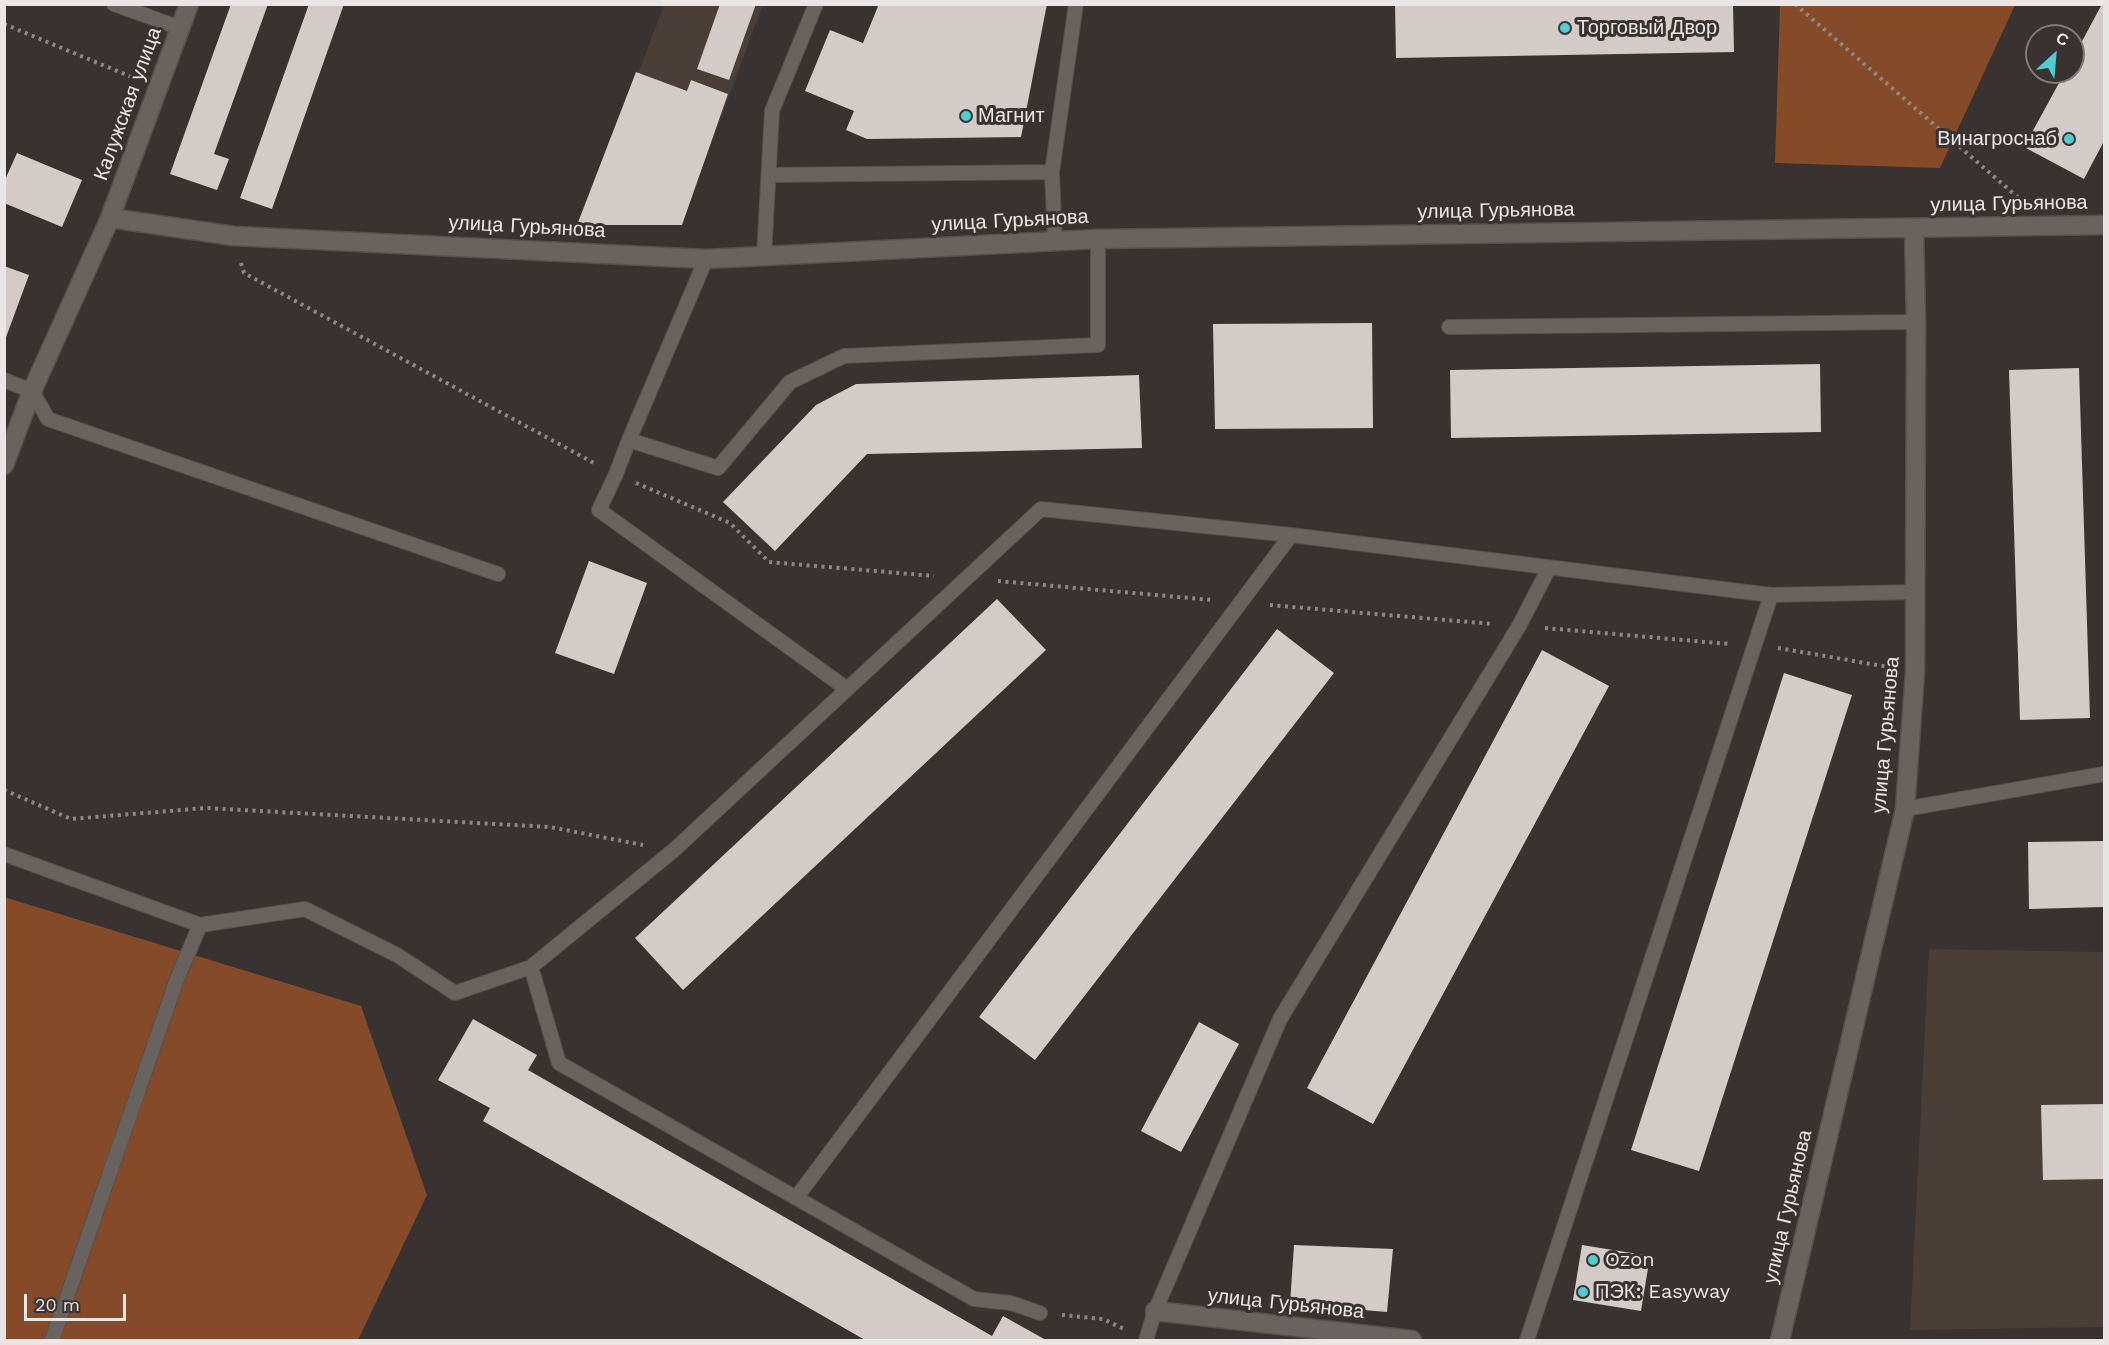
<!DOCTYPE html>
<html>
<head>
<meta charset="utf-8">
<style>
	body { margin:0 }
	#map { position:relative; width:2109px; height:1345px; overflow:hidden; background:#383330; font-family:"Work Sans",sans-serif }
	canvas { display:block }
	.frame { position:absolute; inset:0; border:6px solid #eae6e5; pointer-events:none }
	.north { position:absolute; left:2025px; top:24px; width:60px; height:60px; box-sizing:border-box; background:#383330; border:2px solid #7f7b78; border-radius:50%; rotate:26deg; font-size:16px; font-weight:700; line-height:24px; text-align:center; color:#eae6e5 }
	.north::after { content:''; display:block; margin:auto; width:21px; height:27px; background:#51ccd2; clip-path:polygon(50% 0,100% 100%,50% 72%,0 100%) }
	.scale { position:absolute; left:24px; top:1294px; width:102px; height:27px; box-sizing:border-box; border:3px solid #eae6e5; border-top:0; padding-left:8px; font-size:18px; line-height:21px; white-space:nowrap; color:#eae6e5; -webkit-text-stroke:4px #383330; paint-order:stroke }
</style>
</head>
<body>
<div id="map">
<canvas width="2109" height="1345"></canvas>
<div class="frame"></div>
<div class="north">С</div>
<div class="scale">20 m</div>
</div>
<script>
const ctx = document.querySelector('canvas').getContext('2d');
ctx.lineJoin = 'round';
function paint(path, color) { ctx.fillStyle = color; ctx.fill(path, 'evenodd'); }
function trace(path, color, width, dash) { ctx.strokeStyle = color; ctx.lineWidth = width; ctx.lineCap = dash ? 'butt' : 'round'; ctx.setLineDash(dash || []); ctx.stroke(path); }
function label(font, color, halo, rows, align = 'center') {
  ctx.font = font + ' "Work Sans",sans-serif'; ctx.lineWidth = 6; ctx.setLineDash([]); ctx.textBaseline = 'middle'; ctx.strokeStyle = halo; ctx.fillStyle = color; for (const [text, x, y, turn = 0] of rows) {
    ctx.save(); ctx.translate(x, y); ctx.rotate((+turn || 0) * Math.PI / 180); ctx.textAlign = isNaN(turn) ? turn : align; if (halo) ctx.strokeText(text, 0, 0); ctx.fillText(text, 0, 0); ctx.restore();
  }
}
paint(new Path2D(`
	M664,5H763L684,217H584Z
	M1929,949L2104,952V1327L1910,1330Z`), '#493e38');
paint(new Path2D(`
	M1780,5V4L2015,5L1940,168L1775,163Z
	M4,897L361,1006L427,1195L358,1340H5Z`), '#854a28');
paint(new Path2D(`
	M231,4H268L214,154L229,159L217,190L170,174Z
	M309,4H344L272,209L240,198Z
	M720,4H756L729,80L697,69Z
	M879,4H1047L1021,137L867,139L846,130L854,111L805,91L830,30L863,43Z
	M1395,4H1733L1734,52L1396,58Z
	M2102,4H2104V141L2084,179L2024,147L2065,72H2073V58Z
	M636,72L687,91L691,80L728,94L682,225H577Z
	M17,153L82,180L62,227L4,203V182Z
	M4,266L29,275L5,340H4Z
	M1372,323L1373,428L1215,429L1213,324Z
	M1820,364L1821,432L1451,438L1450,370Z
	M2079,368L2090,718L2020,720L2009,370Z
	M1139,375L1142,448L867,454L775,551L723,502L816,405L856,384Z
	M589,561L647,583L614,674L555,653Z
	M997,599L1046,650L683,990L635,938Z
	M1277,629L1334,673L1035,1060L979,1017Z
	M1542,650L1609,686L1373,1124L1307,1088Z
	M1784,673L1852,695L1699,1171L1631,1150Z
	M2104,841V907L2029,909L2028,842Z
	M473,1019L537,1055L528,1070L992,1336L1003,1316L1046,1340H865L483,1121L490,1108L438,1080Z
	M1199,1022L1239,1044L1181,1152L1141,1131Z
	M2104,1104V1179L2043,1180L2041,1105Z
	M1294,1245L1393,1249L1387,1312L1290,1304Z
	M1582,1245L1650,1256L1641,1311L1573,1300Z`), '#d2cbc8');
const service = new Path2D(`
	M114,4L180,28
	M769,175L1052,172
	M1055,241L1052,172L1076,4
	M764,256L772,111L816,4
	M706,259L629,440L616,474L599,510L847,689
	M1449,327L1916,322
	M4,380L32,391L48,419L498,574
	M629,440L718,468L790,382L844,356L1098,345V239
	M1905,809L2104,774
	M4,854L200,925L177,979L52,1340
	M200,925L305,909L397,955L455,993L531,967
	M796,1198L1291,535
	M1040,1313L1011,1303L974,1299L559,1063L531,967L674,850L1041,509L1291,535L1771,595L1916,592
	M1146,1340L1155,1311L1280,1019L1519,626L1549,568
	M1527,1340L1771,595`);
const minor = new Path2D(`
	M110,218L234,236L706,259L1098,239L2104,225
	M4,465L32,391L110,218L189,4
	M1155,1311L1412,1340
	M1780,1340L1905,809L1915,672L1916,322L1914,228`);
trace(service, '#55504d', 16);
trace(minor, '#55504d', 21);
trace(new Path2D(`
	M1795,4L2021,200
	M4,24L134,78
	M241,263L244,273L594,463
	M636,483L730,523L769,562L934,576
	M998,581L1212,600
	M1270,605L1493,624
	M1545,628L1729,644
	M1778,648L1889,667
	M4,790L71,819L206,808L550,827L643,845
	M1062,1315L1103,1319L1124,1329`), '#8c8785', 4, [3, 4.5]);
trace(service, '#696360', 14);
trace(minor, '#696360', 18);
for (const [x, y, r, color] of [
	[1565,28,6,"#51ccd2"],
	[966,116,6,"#51ccd2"],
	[2069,139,6,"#51ccd2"],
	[1593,1260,6,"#51ccd2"],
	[1583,1292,6,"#51ccd2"]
]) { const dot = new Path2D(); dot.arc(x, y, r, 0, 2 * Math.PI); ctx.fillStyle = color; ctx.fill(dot); trace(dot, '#383330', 2); }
label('20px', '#eae6e5', '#383330', [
	["Торговый Двор",1577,28],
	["Магнит",978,116],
	["Винагроснаб",2057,139,"right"],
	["Ozon",1605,1260],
	["ПЭК: Easyway",1595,1292]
], 'left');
label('20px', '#eae6e5', '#383330', [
	["Калужская улица",128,104,-70],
	["улица Гурьянова",2009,204,-1],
	["улица Гурьянова",1496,211,-1],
	["улица Гурьянова",1010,221,-3],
	["улица Гурьянова",527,227,3],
	["улица Гурьянова",1886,735,-85],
	["улица Гурьянова",1788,1207,-77],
	["улица Гурьянова",1286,1304,6]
]);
</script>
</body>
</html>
